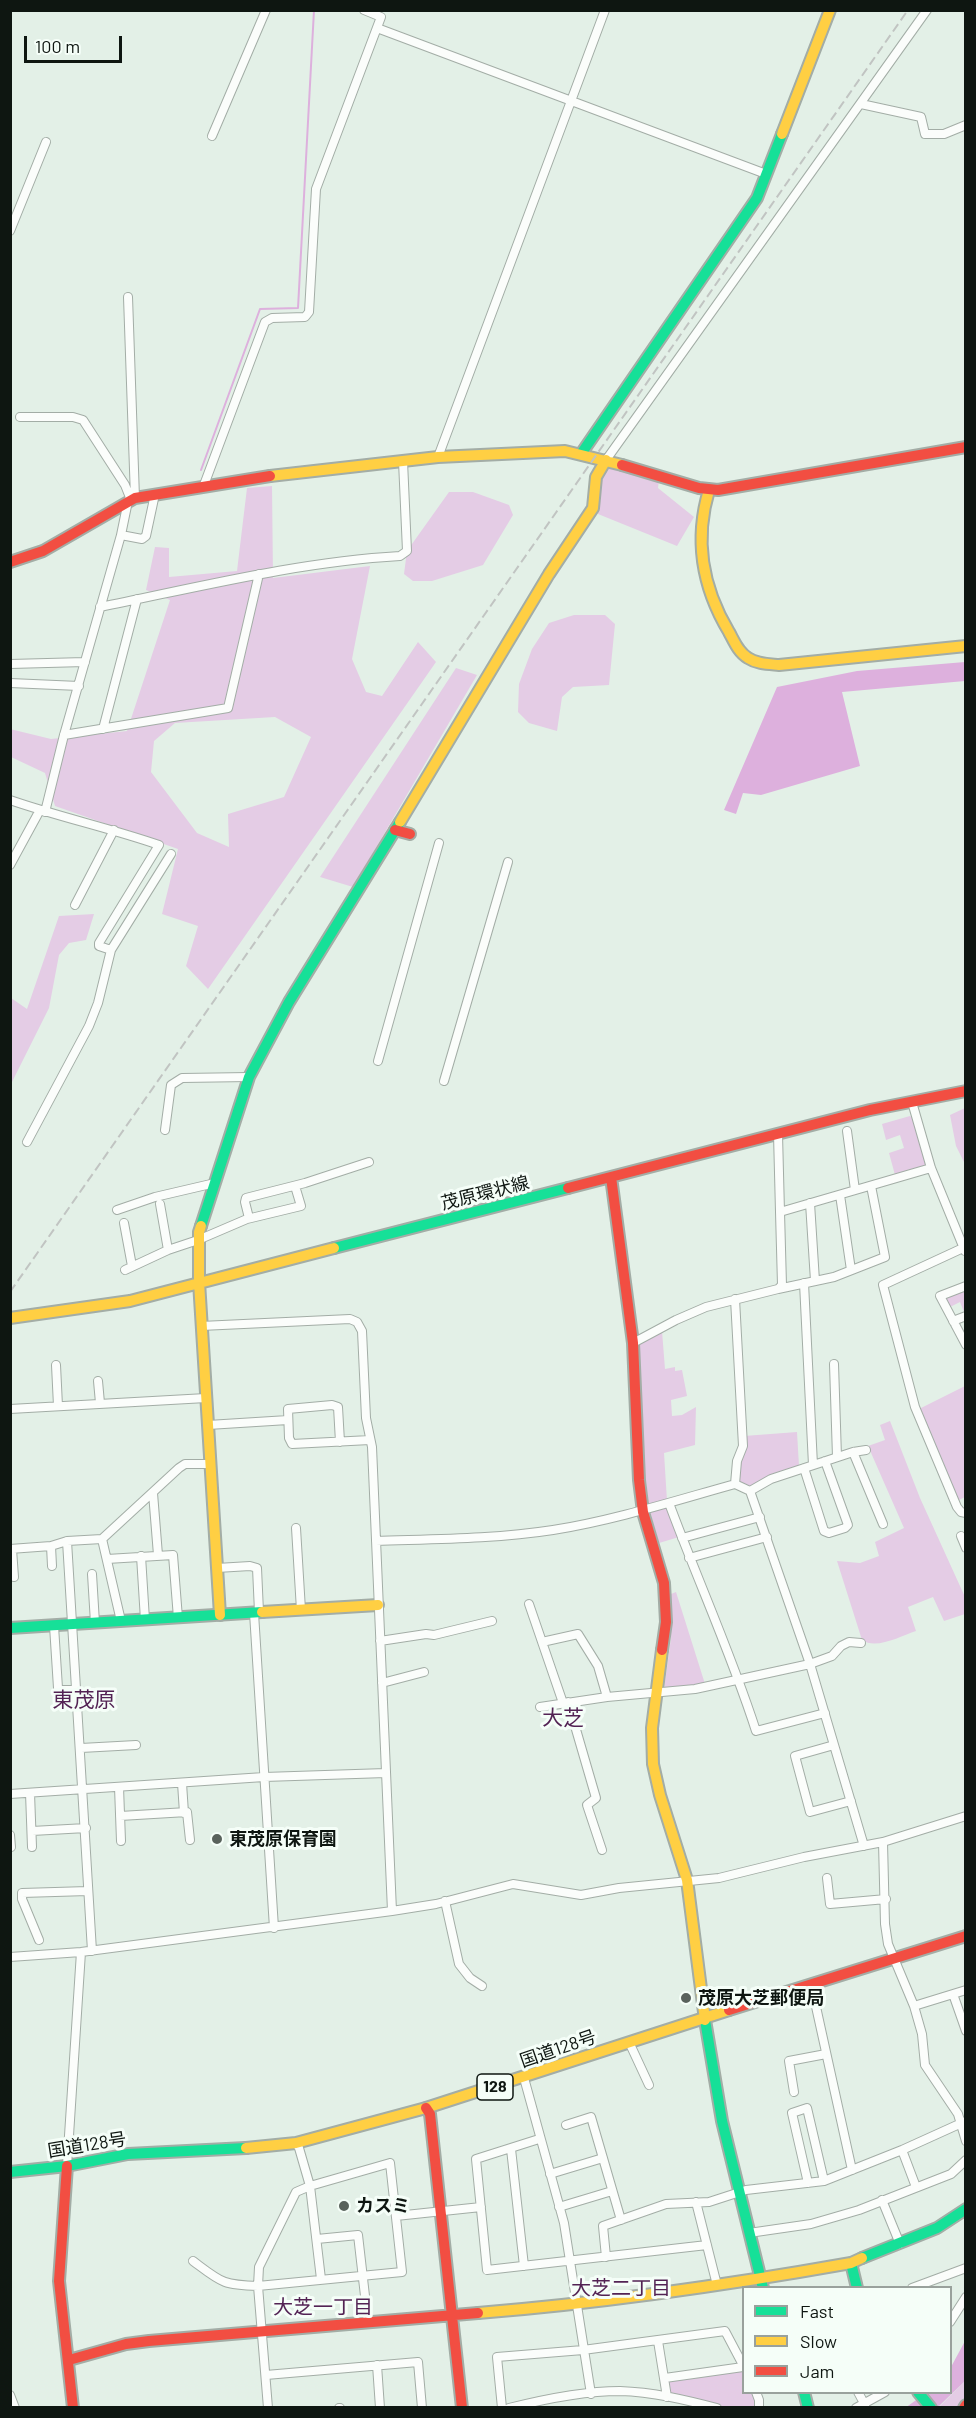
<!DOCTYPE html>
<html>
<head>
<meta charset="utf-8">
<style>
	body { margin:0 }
	#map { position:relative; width:976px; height:2418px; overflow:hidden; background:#e3f0e7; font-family:Barlow,sans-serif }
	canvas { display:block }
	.frame { position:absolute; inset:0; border:12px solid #0e1611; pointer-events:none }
	.legend { position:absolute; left:742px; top:2286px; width:210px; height:108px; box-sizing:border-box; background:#f5fef8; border:2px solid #99a19c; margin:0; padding:8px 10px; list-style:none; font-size:18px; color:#0e1611 }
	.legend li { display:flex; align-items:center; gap:12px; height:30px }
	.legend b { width:30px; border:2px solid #99a19c }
	.scale { position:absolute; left:24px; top:36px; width:98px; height:27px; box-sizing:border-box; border:3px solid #0e1611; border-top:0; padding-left:8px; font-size:18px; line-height:21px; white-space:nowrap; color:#0e1611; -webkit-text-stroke:4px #f5fef8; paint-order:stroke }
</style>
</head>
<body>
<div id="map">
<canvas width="976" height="2418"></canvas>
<div class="frame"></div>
<ul class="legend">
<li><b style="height:8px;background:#16e098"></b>Fast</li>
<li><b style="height:8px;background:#ffcf43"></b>Slow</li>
<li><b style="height:8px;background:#f24e42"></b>Jam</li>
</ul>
<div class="scale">100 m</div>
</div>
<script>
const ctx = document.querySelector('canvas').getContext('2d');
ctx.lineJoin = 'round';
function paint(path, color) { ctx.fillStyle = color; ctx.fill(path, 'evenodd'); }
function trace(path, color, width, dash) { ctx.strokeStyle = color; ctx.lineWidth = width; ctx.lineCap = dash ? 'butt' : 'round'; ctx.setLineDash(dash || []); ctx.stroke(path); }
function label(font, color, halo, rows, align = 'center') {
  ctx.font = font + ' Barlow,"Noto Sans JP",sans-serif'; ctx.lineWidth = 6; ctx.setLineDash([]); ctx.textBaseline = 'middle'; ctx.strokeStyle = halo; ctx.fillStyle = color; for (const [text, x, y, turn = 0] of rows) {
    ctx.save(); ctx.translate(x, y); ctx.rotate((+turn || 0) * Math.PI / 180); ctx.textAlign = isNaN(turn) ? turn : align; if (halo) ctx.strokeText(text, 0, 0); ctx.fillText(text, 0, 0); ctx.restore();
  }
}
paint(new Path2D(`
	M609,465L659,480L658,488L694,517L677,546L598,514L597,490L604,468Z
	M272,486L273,578L370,566L352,659L366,692L382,696L418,642L436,662L208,989L186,966L198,926L162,914L178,849L55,806L45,773L11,757L10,729L51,739L127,731L170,600L146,590L155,547L169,548V577L237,571L247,488ZM275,717L311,737L284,797L228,814L229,847L197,833L151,772L154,741L175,723Z
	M449,492H473L509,505L513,515L483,565L432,581H413L404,574L407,551Z
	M574,615H605L615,624L609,685L573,687L562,697L557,731L529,723L518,712L519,684L532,649L549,623Z
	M456,668L477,675L353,887L320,877Z
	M94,914L86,940L69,943L59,955L49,1008L11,1084V998L27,1009L59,916Z
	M965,1108V1164L956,1146L950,1115Z
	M910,1116L914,1119L928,1168L895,1175L889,1153L904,1148L900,1135L886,1140L882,1124Z
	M965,1287V1314L960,1302L948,1308L944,1299L945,1296Z
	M662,1331L665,1369L675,1367V1371L682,1370L687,1396L671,1400L672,1416L682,1415L696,1407L695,1445L664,1453L667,1501L649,1507L645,1471L639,1343Z
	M965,1386V1497L957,1501L919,1409Z
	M890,1421L920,1498L965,1597V1614L944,1621L933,1597L908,1607L916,1631C901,1636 876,1650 862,1640L837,1561L860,1563L879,1556L875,1542L904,1528L868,1446L885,1440L880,1425Z
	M797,1432L799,1466L762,1479L748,1489L738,1484L744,1436Z
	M666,1505L679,1537L659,1543L650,1511Z
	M676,1592L705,1684L664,1689L671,1638V1594Z
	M742,2371L744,2392L754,2393L757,2407H726L669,2393L667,2381Z
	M965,2381V2401L960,2407L938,2408Z`), '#e4cce5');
paint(new Path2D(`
	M965,662V681L842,692L860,766L761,795L743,793L736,814L724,810L777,687L857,671Z
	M965,2341V2381L938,2407L905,2408L926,2393L950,2392L951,2367Z`), '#ddb0dd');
trace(new Path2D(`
	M201,470L260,309L298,308L314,10`), '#ddb0dd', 2);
const street = new Path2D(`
	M377,28L766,174
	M861,104L921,117L925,134H944L966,125
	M212,136L266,10
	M10,231L46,142
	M128,297L135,498
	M20,417H73L83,420L125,485L131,500
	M438,457L605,10
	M606,460L927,10
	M204,485L265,322L272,318L305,317L309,312L316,189L381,17L364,10
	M121,535L142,539L146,536L155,494
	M100,607C199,587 298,562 400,556L407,551L403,461
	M10,664L85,662
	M10,683L79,686
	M103,729L137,599
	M64,735L228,708L259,574
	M10,800C59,817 110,828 159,845L99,943V946L111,950L98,1003L89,1026L27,1142
	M45,812L64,735L121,535L128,501
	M10,865L40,810
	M75,905L114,830
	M111,950L171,854
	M378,1061L439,843
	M444,1081L508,862
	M912,1102L931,1168L965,1251
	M165,1130L171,1085L182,1078L249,1077
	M847,1131L855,1190
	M778,1134L780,1212
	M840,1195L851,1270
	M810,1203L815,1281
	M160,1204L168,1250
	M117,1210L155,1197L215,1183
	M249,1218L245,1202L246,1198L305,1183L369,1162
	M124,1223L132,1266
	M963,1248L883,1285L915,1407L957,1507L961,1512L966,1513
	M125,1270L168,1250L198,1240L247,1219L301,1206L295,1186
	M804,1283L813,1465
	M966,1286L940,1296L966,1345
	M778,1289L834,1277L885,1257L871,1186
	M953,1321L966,1316
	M201,1326L350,1319L357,1322L362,1331L366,1418L372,1447L392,1911
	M633,1343L676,1320L706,1307L778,1289L782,1285L780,1212L931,1168
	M834,1364L837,1457
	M56,1365L58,1406
	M98,1381L100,1403
	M10,1409L206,1398
	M208,1425L288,1420
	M340,1442L338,1407L332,1405L288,1409L289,1438L292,1444L370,1440
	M853,1452L883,1524
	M804,1468L824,1531L829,1533L845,1528L848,1525L825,1461
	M735,1484L737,1461L743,1446L735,1299
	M750,1491L771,1479L853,1452L866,1450
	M153,1493L158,1555
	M669,1503C697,1579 731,1653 756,1731L825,1713
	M296,1528L301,1610
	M961,1536L966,1548
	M682,1538L760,1517
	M102,1539L121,1621
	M67,1541L92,1951
	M376,1541C435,1539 495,1539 553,1530C615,1520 674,1501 735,1484L750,1491L810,1664L864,1846
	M51,1546L52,1566
	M10,1549L51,1546L67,1541L102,1539L179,1468L185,1464H210
	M12,1549L14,1577
	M141,1556L145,1620
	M689,1558L767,1537
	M107,1559L173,1555L178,1618
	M217,1568L250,1566L257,1568L259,1612
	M92,1574L95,1623
	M529,1604L563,1703
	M254,1613L274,1928
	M54,1626L58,1688L60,1690H76
	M380,1641L426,1634L434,1635L492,1621
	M542,1642L578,1634L598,1666L607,1697
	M382,1683L424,1672
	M568,1702L596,1798L587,1805L602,1850
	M540,1707L607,1697L695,1689L810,1664L832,1656L841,1646L849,1642L861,1643
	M834,1745L795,1756L810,1812L851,1801
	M81,1748L136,1745
	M182,1783L184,1813
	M119,1787L121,1841
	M30,1793L32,1847
	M10,1794L264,1777L386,1773
	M120,1816L187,1812L190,1840
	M32,1831L86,1828
	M10,1835L11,1847
	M883,1842L885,1924L888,1944L914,2006L922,2034L925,2065L958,2114L966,2141
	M827,1878L830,1904L886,1899
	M445,1901L459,1964L470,1978L482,1986
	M39,1940L22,1899V1893L88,1891
	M10,1957L81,1952L392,1911L436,1904L513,1884L581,1895L619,1888L719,1878L804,1857L883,1842L966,1816
	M811,1984L852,2170
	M953,1994L966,2031
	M914,2006L966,1990
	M629,2042L649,2085
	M524,2078L564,2223L591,2394
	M794,2092L789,2061L826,2054
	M566,2125L591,2117L621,2220
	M539,2139L476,2159L487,2270L707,2245
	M296,2143L299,2148L310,2186L321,2279
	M511,2149L524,2266
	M902,2150L916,2187
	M67,2166L81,1952
	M550,2174L603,2158
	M808,2183L792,2113L807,2108L824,2181
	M882,2200L900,2244
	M696,2202L717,2285
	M559,2207L612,2191
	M396,2216L481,2207
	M749,2233L811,2224L859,2210L951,2174L966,2160
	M317,2239L358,2235L368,2322
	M606,2257L603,2226L666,2204L709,2202L746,2190L824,2181L902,2150L966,2121
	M193,2261C221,2282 222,2285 258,2286L402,2272L390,2163L310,2186L296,2192L259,2267L258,2286L268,2408
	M912,2288L966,2268
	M950,2322L966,2297
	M658,2341L667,2397
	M377,2365L380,2408
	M266,2375L418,2362L422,2408
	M665,2378L743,2367
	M756,2392L759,2400V2408
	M858,2392L865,2405
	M10,2395L15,2408
	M339,2408H340
	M502,2408L497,2357L583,2350L725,2331L744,2367
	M509,2408C545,2399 583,2391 620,2391C653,2392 686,2400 717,2408
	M856,2408L885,2392`);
const fast = new Path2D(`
	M581,454L757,198L782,134
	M201,1226L249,1077L289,1002L400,822
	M334,1248L568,1188
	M10,1628L262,1612
	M705,2020L722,2121L763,2288
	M10,2172L67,2166L128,2154L246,2148
	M862,2258L937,2228L966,2209
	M851,2263L857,2288
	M804,2392L808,2408
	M918,2392L931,2408`);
const slow = new Path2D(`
	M782,134L830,10
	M270,476L438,457L565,451L622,465
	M709,490C694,540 702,587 729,632C734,641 738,652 748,658C757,664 768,664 779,665L966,646
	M400,822L549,574L593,508L596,477L606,460
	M201,1226L199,1232V1282L220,1615
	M10,1318L130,1301L334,1248
	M262,1612L378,1605
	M662,1650L652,1728L653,1764L660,1795L687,1880L705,2020
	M246,2148L296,2143L426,2108L729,2010
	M478,2313C603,2303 727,2285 851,2263L862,2258`);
const jam = new Path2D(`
	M622,465L699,488L718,490L966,447
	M10,562L43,551L135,498L270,476
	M395,830L410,834
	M611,1177L633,1343L639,1480L643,1512L664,1583L666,1622L662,1650
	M568,1188L870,1110L966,1091
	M729,2010L966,1936
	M426,2108L430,2114L462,2408
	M67,2166L59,2281L73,2408
	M69,2360L126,2344L149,2341L478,2313
	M964,2408L966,2405`);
trace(street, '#a3ada6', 10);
trace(fast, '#a3ada6', 14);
trace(slow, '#a3ada6', 14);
trace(jam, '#a3ada6', 14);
trace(street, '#fbfdfb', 8);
trace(fast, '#16e098', 10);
trace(slow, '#ffcf43', 10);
trace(jam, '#f24e42', 10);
trace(new Path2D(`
	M10,1292L908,10`), '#c1c4c2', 2, [9, 4.5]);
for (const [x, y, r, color] of [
	[217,1839,6,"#59625c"],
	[686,1998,6,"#59625c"],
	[344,2206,6,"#59625c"]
]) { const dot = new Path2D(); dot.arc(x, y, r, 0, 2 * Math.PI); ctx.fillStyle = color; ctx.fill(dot); trace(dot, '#f5fef8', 2); }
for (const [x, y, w] of [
	[495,2087,36]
]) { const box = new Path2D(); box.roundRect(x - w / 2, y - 13, w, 26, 4.5); ctx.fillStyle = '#f5fef8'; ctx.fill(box); trace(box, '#0e1611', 1.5); }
label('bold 16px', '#0e1611', null, [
	["128",495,2087]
]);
label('18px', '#0e1611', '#f5fef8', [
	["茂原環状線",485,1193,-14],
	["国道128号",558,2049,-19],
	["国道128号",87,2145,-9]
]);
label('bold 18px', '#0e1611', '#f5fef8', [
	["東茂原保育園",229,1839],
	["茂原大芝郵便局",698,1998],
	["カスミ",356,2206]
], 'left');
label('20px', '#532354', '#f5fef8', [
	["大芝二丁目",621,2288],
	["大芝一丁目",323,2307]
]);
label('21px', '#532354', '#f5fef8', [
	["東茂原",84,1700],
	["大芝",563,1718]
]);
</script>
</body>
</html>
